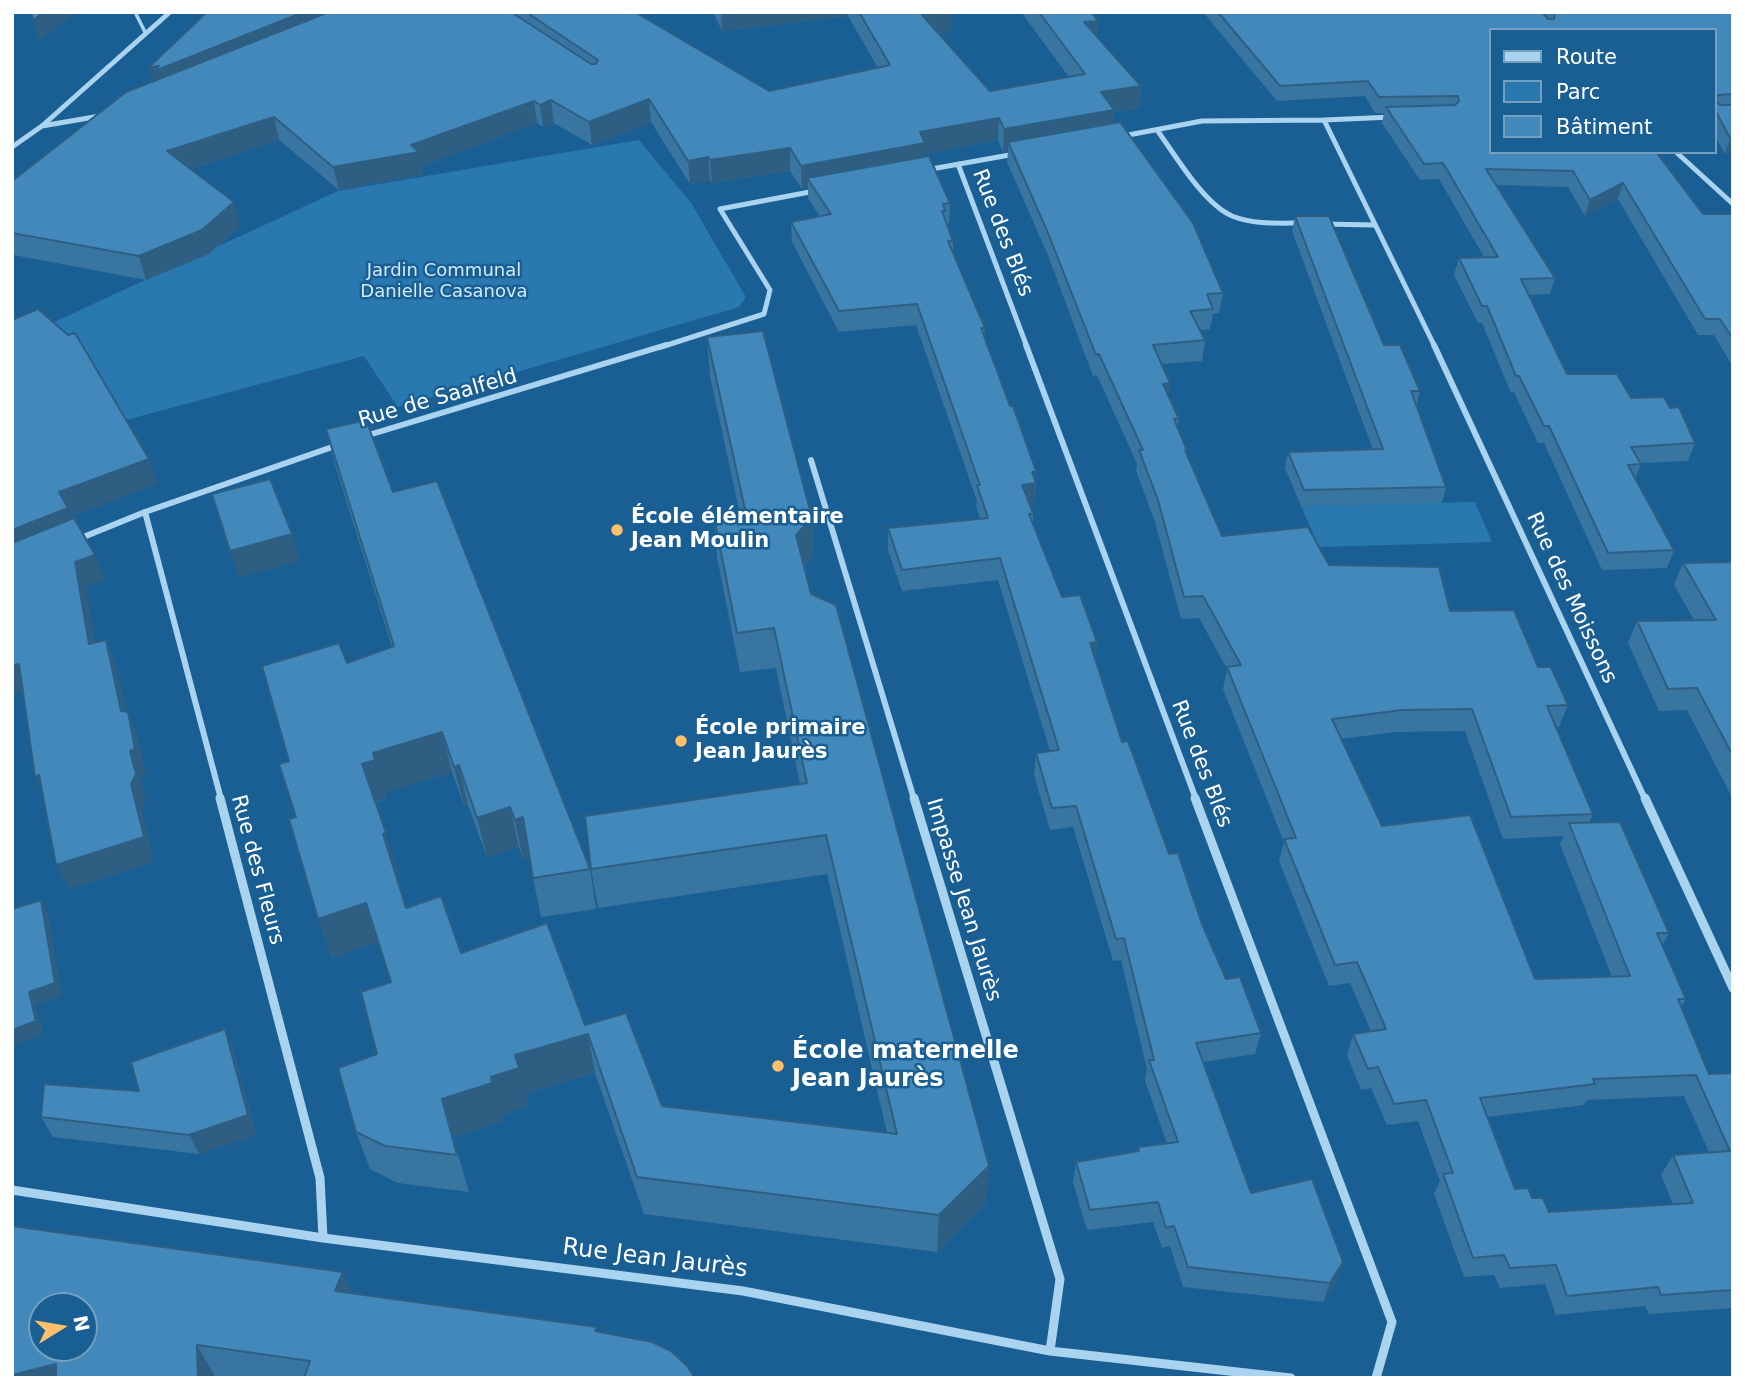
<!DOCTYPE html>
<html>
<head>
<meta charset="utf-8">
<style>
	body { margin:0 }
	#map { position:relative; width:1745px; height:1390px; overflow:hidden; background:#195f94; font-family:"DejaVu Sans",sans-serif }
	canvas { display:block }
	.frame { position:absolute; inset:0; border:14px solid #fff; pointer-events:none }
	.legend { position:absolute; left:1489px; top:28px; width:228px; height:126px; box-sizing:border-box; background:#195f94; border:2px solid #759fbf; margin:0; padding:9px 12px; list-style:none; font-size:21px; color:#fff }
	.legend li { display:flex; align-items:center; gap:14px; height:35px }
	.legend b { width:35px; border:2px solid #759fbf }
	.north { position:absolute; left:28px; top:1292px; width:70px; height:70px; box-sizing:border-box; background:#195f94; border:2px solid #759fbf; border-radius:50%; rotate:79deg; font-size:19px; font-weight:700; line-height:28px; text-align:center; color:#fff }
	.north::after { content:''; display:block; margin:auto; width:24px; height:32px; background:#ffc069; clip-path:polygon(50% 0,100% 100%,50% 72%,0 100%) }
</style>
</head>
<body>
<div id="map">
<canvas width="1745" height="1390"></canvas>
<div class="frame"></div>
<ul class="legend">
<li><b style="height:9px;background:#aad3f0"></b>Route</li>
<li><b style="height:19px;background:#2978b0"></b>Parc</li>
<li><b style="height:19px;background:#4288bb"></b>Bâtiment</li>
</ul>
<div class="north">N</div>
</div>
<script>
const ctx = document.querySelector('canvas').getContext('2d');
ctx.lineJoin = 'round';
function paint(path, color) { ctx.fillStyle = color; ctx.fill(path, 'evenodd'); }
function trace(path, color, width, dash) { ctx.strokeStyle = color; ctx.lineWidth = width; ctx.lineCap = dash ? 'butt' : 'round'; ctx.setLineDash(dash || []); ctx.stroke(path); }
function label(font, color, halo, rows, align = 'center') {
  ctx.font = font + ' "DejaVu Sans",sans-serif'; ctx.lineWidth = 5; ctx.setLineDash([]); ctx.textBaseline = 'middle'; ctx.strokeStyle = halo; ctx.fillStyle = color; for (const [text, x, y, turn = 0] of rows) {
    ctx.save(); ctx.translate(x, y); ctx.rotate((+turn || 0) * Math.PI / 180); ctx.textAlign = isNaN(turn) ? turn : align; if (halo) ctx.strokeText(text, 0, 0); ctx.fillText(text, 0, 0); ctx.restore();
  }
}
paint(new Path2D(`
	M639,140L691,203L746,297L739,307L398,407L364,356L126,420L52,323L338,191Z
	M1475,502L1492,542L1319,547L1301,506Z`), '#2978b0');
trace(new Path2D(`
	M135,12L146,34`), '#aad3f0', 3.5);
trace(new Path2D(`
	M1324,120L1393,117
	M42,126L100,116
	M1157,130C1176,156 1203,203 1232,216C1254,225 1280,223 1303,223
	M1123,136L1202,121L1324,120L1435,347
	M12,147L42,126L170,12
	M1676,152L1733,204
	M958,164L1027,347
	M926,170L1015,154
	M1322,224L1374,225
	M661,347L764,314L770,290L720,209L815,191`), '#aad3f0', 5);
trace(new Path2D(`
	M1026,345L1196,799
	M1434,345L1645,799
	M362,437L666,345
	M811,460L914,799
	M145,512L221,799
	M76,540L145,512L338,445`), '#aad3f0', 6);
trace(new Path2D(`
	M220,798L320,1178L323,1238
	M914,798L1060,1279L1050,1351
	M1195,798L1392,1322L1376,1378
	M1645,798L1733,988
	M12,1190L323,1238L743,1291L1050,1351L1291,1378`), '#aad3f0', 9);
paint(new Path2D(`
	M207,12H635L769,91L878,68L848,16L722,31L713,12H951L950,33L940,34L990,91L1069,77L1021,12H1091L1098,21L1096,36L1141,86L1139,108L1114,112L1112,123L1223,293L1219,313L1213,314L1210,329L1200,330L1205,340L1202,361L1162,364L1170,383L1168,396L1179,419L1177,428L1187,450V455L1222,536L1329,565L1450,611L1538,667L1568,705L1559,727H1556L1593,814L1589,822L1669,933L1662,946L1686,999L1681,1007L1709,1074L1733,1073V1308L1649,1314L1645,1306L1556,1315L1545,1284L1500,1288L1494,1275L1464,1277L1434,1194L1440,1181L1418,1121L1387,1125L1371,1088L1361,1090L1347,1055L1353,1034L1371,1031L1350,983L1329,986L1279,861L1284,842L1223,689L1227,669L1199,618L1181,619L1155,522L1136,471L1137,464L1097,375L1093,376L1047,253L1007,162L1008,151L1003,152L998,140L925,154V157L950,203L949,223L947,224L953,241V253L985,328L984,337L1036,483L1034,504L1030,505L1033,513V524L1062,597L1097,642L1095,657L1122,742L1169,854L1202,924L1226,979L1261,1033L1255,1054L1203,1062L1251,1193L1336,1282L1323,1302L1183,1287L1170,1246L1162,1248L1153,1222L1087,1230L1073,1182L1076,1162L1137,1151L1138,1147L1167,1143L1145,1081L1147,1069L1121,960L1113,961L1073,827L1050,830L1034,775L1036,753L1050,751L998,580L902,591L888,550V528L980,519L976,506L977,501L916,325L839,332L792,242L791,222L820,217L808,198V188L802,189L790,171L712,183L710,180L690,184L651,122L592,145L554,123L543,127L537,123L422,166L423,175L339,190L279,140L190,169L240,226L209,254L146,280L14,255L12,256V181L153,81ZM1465,731L1503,839L1564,836L1560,844L1612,977L1535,979L1382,826L1341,739L1396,732ZM1684,1096L1709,1152L1673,1155L1661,1175L1673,1204L1549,1212L1532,1198L1515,1189L1487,1117L1584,1105L1587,1100Z
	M1203,12H1733V153L1725,154L1715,136V30H1491L1662,160L1703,214H1733V367L1714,335H1698L1618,199L1585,216L1568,187L1497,185L1555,278L1550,294L1528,295L1567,374L1631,398L1670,408L1695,443L1688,461L1640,463L1641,464L1635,479L1674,550L1667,568L1602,570L1544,443H1538L1514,392L1511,393L1482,323H1478L1454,275L1459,258L1484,257L1439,179L1420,180L1382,123L1384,113H1375L1365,96L1277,101Z
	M1295,216L1384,345L1420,391L1416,407L1446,487L1442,503L1301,506L1285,468L1288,452L1373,450L1292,231Z
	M707,337L812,518L813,557L804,567L986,1203L937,1252L644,1214L595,1073L525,1093L528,1106L501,1115L502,1121L453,1137L469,1192L398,1183L370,1169L356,1132L377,1054L391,982L378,942L332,958L318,919L296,817L289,761L347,663L392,647L336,468L326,429L393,492L590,869L596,909L541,917L529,858L523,860L519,847L487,857L468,805L464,806L452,772L384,793L386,799L376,803L398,873H395L406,908L461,953L585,1025L662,1106L887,1133L827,874L598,908L591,869L800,784L776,668L740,672L717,557L714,517L740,514L710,376Z
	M1733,562V799L1687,710L1659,711L1628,643L1637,621L1694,620L1674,585L1683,563Z
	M225,1029L233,1049L256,1135L199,1154L53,1137L41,1117L139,1091Z
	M352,1293L598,1332L695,1378H12Z`), '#3975a1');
paint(new Path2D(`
	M44,12H72L73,15L40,40L33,20Z
	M304,12H363L156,90L149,67Z
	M721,12H848V16L722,31Z
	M941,12H951L950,33L922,36V15Z
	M1098,21L1096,42L1084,22Z
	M1141,86L1139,108L1114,112L1112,132L1008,142V151L1003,152L1004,129L1101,92Z
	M649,99L651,122L592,145L589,122Z
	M551,100L554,123L543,127L540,105Z
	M534,101L537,123L422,166L423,175L339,190L333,167L411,145Z
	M274,117L279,140L174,174L167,151Z
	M999,118L998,140L925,154V166L807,178L808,188L802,189L801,166L920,132Z
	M1730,138H1733V153L1725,154Z
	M790,148V171L712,183L710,160Z
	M1652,152H1665L1661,162Z
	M708,157L710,180L690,184L688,161Z
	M1623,183L1618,199L1585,216L1590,200Z
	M234,202L240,226L209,254L146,280L139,256Z
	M1170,383L1167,404L1163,384Z
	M149,459L158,484L72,516L78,533L12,560V530L59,492Z
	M1036,471L1034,504L1020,506L1022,485L1032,472Z
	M812,518L813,557L798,574L796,535Z
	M292,534L300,561L239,577L230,551Z
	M95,555L105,580L86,587L99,669L89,644L75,562Z
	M106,640L116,665L132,736L121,711Z
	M1097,642L1094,664L1090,643Z
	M19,664L31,689L12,694V666Z
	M128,712L138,737L146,774L140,776L146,799L142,809L154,862L69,889L56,865L131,784Z
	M442,732L452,772L384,793L386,799L374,803L362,764L373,753Z
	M459,765L468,805L464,806L454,767Z
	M39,775L47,802L35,777Z
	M510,807L519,847L487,857L477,818Z
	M523,817L531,857L523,860L515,820Z
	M386,833L398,873L395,874L383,834Z
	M41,900L48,913L62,996L36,1005L43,1034L12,1046V1030Z
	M366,903L378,942L332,958L318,919Z
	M225,1029L233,1049L256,1135L199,1154L189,1135Z
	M588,1034L595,1073L525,1093L528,1106L501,1115L502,1121L453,1137L469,1192L442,1099L491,1077L515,1055Z
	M989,1166L986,1203L937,1252L939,1215Z
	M1343,1262L1336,1282L1323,1302L1330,1283Z
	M343,1272L358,1307L335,1291Z
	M197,1345L216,1378H198Z
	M56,1364L66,1378H12V1375Z`), '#2e5f83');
const building = new Path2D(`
	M31,12H44L33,20Z
	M207,12H304L152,72L159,66L149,67Z
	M329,12H511L591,64H596L598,60L526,12H635L769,91L890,65L859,12H941L922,15L990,91L1085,74L1039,12H1091L1098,21L1084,22L1141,86L1101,92L1114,110L1004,129L999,118L920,132L925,143L801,166L790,148L710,160L708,157L688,161L649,99L589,122L551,100L540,105L534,101L411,145L419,152L333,167L274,117L167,151L234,202L202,230L139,256L12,233V181L126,92Z
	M1218,12H1542L1548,19H1554L1555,12H1733V94L1718,95L1715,100L1720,105H1733V138H1730L1715,110V30H1491V152H1656L1703,214H1733V339L1720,319H1705L1623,183L1590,200L1573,171L1486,169L1555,278L1521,279L1567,374H1617L1631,398L1664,397L1670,408L1679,407L1695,443L1631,447L1641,464L1628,465L1674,550L1608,553L1549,426H1544L1519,376H1516L1487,306H1482L1459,258L1498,257L1443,163L1424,164L1386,107L1455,105L1459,101L1458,96L1379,97L1368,81L1280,86Z
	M1120,122L1193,223L1223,293L1207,294L1213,309L1190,311L1205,340L1153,345L1170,383L1163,384L1179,419H1174L1187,450H1185L1222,536L1308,527L1329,565L1439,567L1450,611L1514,610L1538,667H1551L1568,705L1547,706L1593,814L1511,817L1472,709L1402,710L1332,719L1382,826L1470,815L1535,979L1630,976L1569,823L1620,822L1669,933H1657L1686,999H1678L1709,1074L1733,1073V1290L1661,1295L1658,1287L1567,1296L1556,1265L1510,1268L1504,1255L1473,1258L1443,1174L1453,1173L1426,1100L1394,1104L1378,1067L1368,1069L1353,1034L1386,1029L1357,962L1335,965L1284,839L1296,838L1227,667L1241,665L1203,596L1184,597L1158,500L1139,450H1143L1099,354L1096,355L1048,233L1008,142ZM1696,1075L1730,1151L1673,1155L1693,1203L1549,1212L1543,1198H1532L1528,1188L1515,1189L1480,1098L1595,1084L1593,1079Z
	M929,156L950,203L943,204L945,211H942L953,241H948L985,328H981L1010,406H1013L1036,471L1032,472L1036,483L1022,485L1033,513L1029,514L1062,597L1080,595L1097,642L1090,643L1122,742L1128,741L1169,854L1178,853L1202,924L1226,979L1240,977L1261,1033L1196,1043L1251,1193L1312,1179L1343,1262L1330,1283L1188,1267L1174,1226L1166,1228L1158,1202L1090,1210L1076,1162L1139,1151L1138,1147L1178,1142L1149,1060H1154L1124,938L1116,939L1076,806L1052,808L1036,753L1059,750L1000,558L902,570L888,528L988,518L977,485H980L917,304L839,311L791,222L831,214L807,178Z
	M1295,216H1329L1384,345H1400L1420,391H1411L1446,487L1304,490L1288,452L1383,449Z
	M38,309L68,335L75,333L149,459L59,492L68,508L12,530V320Z
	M763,331L812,518L796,535L811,594L836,605L989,1166L939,1215L637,1177L588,1034L515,1055L519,1068L491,1077L492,1083L442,1099L457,1155L385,1146L356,1132L338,1068L377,1054L361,992L391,982L366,903L318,919L289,819L296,817L279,764L289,761L262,666L339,643L347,663L394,646L326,429L366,420L393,492L437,481L590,869L533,878L523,817L515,820L510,807L477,818L459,765L454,767L442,732L373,753L375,760L362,764L386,833L383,834L406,908L441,896L461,953L547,923L585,1025L626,1013L662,1106L897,1134L826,835L591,869L585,816L807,783L774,628L737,633L714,517L746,514L707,337Z
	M270,479L292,534L230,551L212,494Z
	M74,518L95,555L75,562L89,644L106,640L121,711L128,712L135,749L130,751L136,774L131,784L144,837L56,865L39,775L35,777L19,664L12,666V543Z
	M1733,562V756L1697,688L1668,689L1637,621L1716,620L1683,563Z
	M41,900L55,983L29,992L36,1021L12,1030V909Z
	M225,1029L248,1115L189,1135L41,1117L44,1084L139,1091L131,1062Z
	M12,1226L343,1272L335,1291L597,1327L595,1331L652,1342L671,1351L687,1366L695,1378H304L310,1361L197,1345L198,1378H56V1364L12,1375ZM42,1306H84V1348H42Z`);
paint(building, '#4288bb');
trace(building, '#2e5f83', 2);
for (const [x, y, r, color] of [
	[617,530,7,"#ffc069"],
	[681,741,7,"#ffc069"],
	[778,1066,7,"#ffc069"]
]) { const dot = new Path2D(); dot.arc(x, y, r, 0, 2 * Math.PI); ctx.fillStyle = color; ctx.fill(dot); trace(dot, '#195f94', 2.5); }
label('18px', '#d1eafb', '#195f94', [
	["Jardin Communal",444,271],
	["Danielle Casanova",444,292]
]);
label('21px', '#fff', '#195f94', [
	["Rue des Blés",1002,233,69],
	["Rue de Saalfeld",438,399,-16],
	["Rue des Moissons",1571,598,65],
	["Rue des Blés",1201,764,69],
	["Rue des Fleurs",257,870,75],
	["Impasse Jean Jaurès",963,900,73]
]);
label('bold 21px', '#fff', '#195f94', [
	["École élémentaire",631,518],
	["Jean Moulin",631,542],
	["École primaire",695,729],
	["Jean Jaurès",695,753]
], 'left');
label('bold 24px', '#fff', '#195f94', [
	["École maternelle",792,1052],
	["Jean Jaurès",792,1080]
], 'left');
label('24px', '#fff', '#195f94', [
	["Rue Jean Jaurès",655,1259,7]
]);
</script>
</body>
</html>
